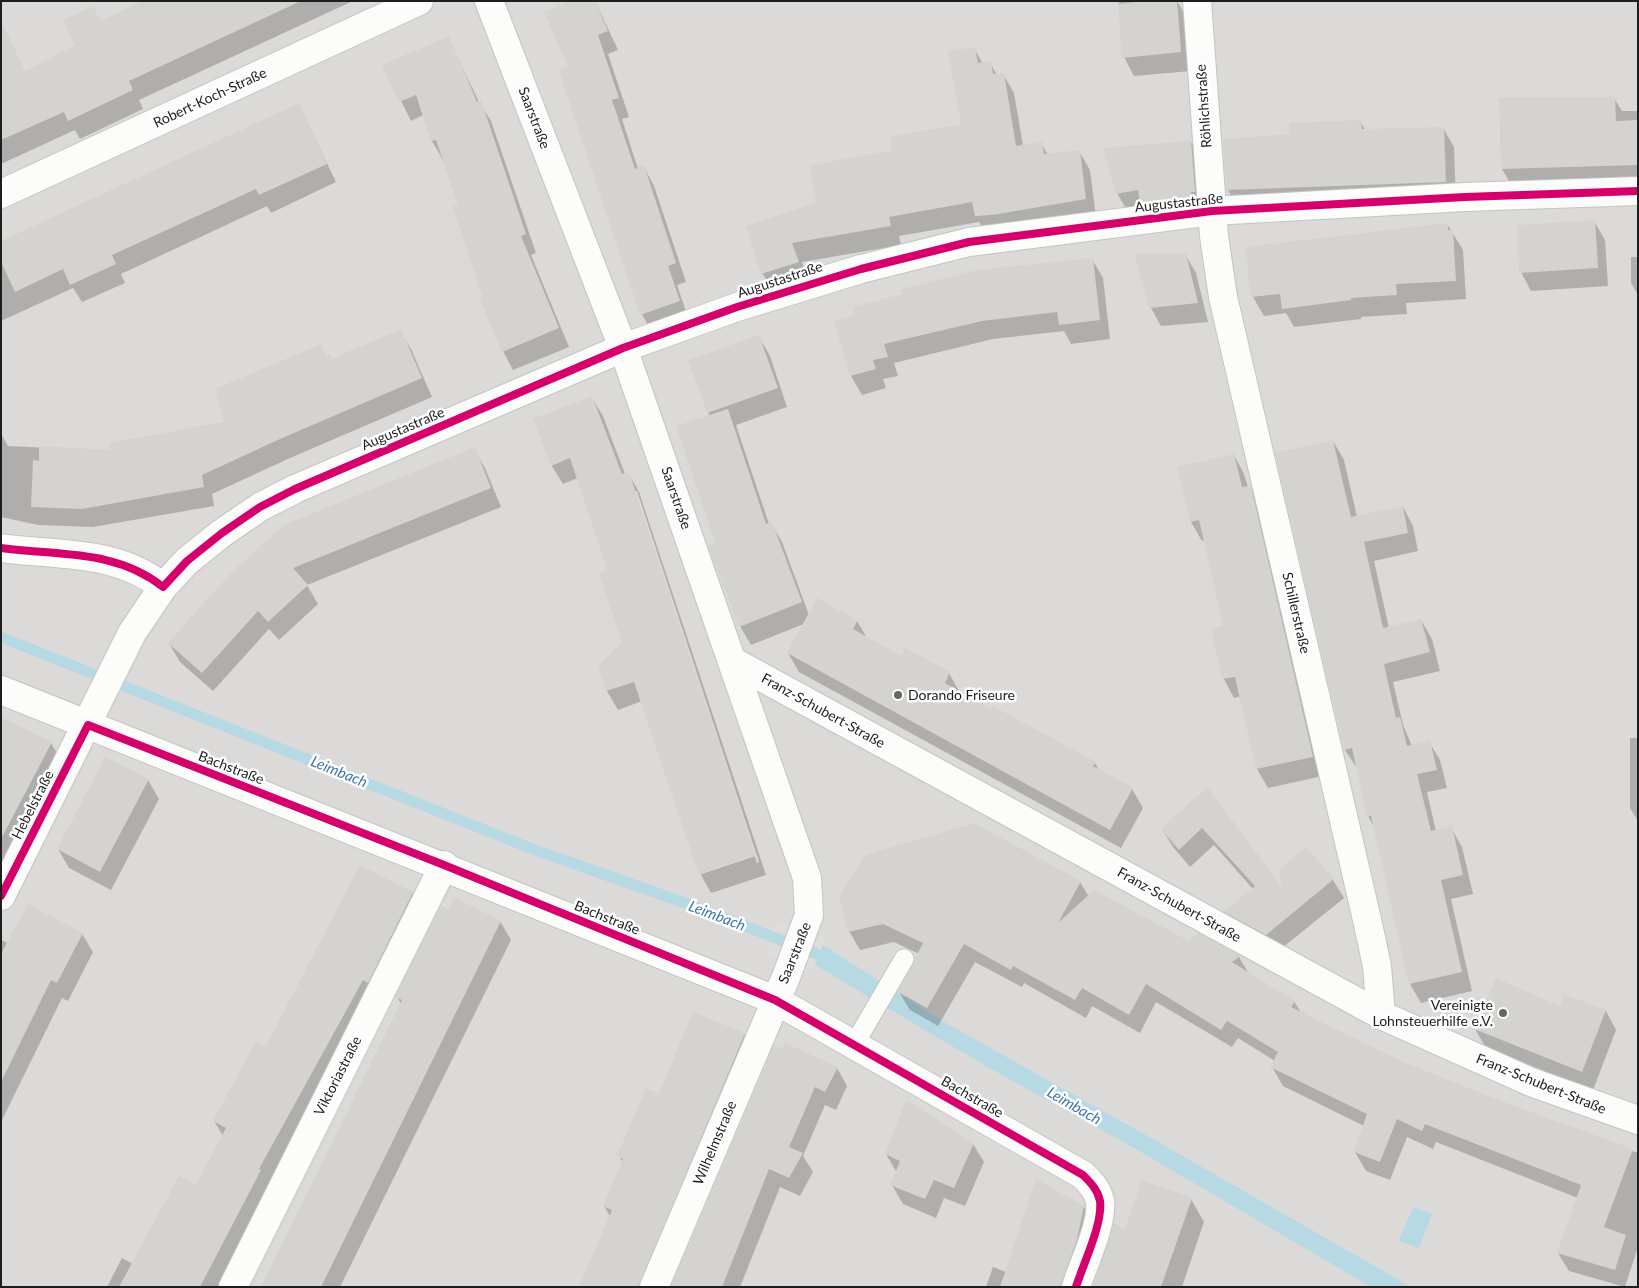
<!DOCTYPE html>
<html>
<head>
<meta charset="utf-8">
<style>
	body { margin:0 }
	#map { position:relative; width:1639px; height:1288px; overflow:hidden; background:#edebe6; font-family:Lato,sans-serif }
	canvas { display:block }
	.frame { position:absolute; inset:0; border:2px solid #1e1e1e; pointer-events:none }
</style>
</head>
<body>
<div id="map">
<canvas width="1639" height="1288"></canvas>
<div class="frame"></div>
</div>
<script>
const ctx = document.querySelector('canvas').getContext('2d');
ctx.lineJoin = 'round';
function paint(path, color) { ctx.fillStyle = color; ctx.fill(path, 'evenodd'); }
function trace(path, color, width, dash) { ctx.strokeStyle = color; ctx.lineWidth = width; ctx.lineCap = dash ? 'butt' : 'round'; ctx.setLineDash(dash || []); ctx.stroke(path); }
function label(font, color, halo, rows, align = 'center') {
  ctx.font = font + ' Lato,sans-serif'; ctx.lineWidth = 5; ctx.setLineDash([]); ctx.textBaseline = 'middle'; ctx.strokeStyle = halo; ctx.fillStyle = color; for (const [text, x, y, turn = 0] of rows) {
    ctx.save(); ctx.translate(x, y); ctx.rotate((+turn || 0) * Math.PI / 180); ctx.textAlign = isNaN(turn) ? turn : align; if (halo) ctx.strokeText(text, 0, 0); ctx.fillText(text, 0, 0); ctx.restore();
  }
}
paint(new Path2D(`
	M1,1H1638V1287H1Z`), '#dcdad8');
paint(new Path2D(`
	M778,921L826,938L812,971L764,954Z`), '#dddcda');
paint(new Path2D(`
	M823,945L944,1022L1160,1143L1411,1287H1371L1134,1148L984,1065L815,965Z
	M1413,1207L1432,1214L1419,1248L1399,1241Z`), '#b6d9e3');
paint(new Path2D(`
	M146,1H353L139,100L143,109L80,139L75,130L1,164V71L25,72L77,46L92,7L101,22Z
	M595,1L618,50L608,54L629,117L622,119L638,169L644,167L654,186L686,282L677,285L689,320L652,333L642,314L570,68Z
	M1119,1H1177L1187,18L1191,71L1134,76L1124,57Z
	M448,38L479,102L491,121L536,253L531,255L569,347L513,370L503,351L484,297L459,205L443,160L432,141L423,115L411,121L384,66Z
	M974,48L983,64L990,63L997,75L1003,74L1014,93L1023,146L1041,143L1048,155L1079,151L1090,170L1096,217L987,235L979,222L899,236L901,245L802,262L808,281L773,292L763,274L747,227L818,204L893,152L963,125Z
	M1614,98L1622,111H1638V184L1513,188L1502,169Z
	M299,105L336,182L271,213L267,206L121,274L125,283L82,302L73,288L1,321V242Z
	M1360,121L1366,131L1443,128L1454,147L1456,201L1238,209L1228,190L1224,140L1290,135Z
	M1191,142L1202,161L1205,210L1128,212L1117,193Z
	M1594,221L1605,240L1608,286L1531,291L1521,272Z
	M1447,224L1463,250L1466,299L1406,303L1407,314L1361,317V319L1294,327L1286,313L1264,316L1253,297Z
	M1185,254L1196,273L1208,322L1161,326L1151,308Z
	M1631,257H1638V295L1631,283Z
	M1092,259L1103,278L1110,339L1071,344L1064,331L993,339L894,363L898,376L883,379L886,388L862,395L851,376L836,322Z
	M400,331L411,349L432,397L290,458L212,494L214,506L93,527L38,525L1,517V434L8,446L111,451L226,423L328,357L331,360Z
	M759,337L770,356L787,407L736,425L769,524L771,523L782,542L809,615L857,621L867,638L902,657L906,649L949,673L960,693L1095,763L1100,772L1132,789L1143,808L1121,848L799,672L788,653L804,624L751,645L740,626L716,544L710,416L708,412Z
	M592,398L603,416L625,474L628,473L639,492L766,875L711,893L701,875L642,701L618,710L607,691L599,666L624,643L609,571L578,478L563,484L552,466L534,420ZM634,491H637L759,862L757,863Z
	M1333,441L1344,460L1357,517L1403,507L1413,526L1418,551L1374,561L1389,628L1421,620L1432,639L1440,671L1393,682L1403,725L1412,746L1429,742L1440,760L1447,788L1427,792L1436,831L1451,828L1462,847L1473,894L1451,899L1472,991L1421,1003L1410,984L1375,829L1368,816L1357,768L1345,750Z
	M474,449L485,468L501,507L307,585L318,604L279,640L269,629L213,691L180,662L169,643Z
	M1234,455L1244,474L1248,487H1250L1261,506L1323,776L1268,788L1257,769L1241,696L1234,698L1224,679L1213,630L1224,627L1205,540L1202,541L1191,522L1179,468Z
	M1,726L51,743L62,762L1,877Z
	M1630,738H1638V821L1630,808Z
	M148,780L159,799L111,890L69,868L58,849Z
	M1207,789L1285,892L1306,848L1333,880L1344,898L1277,952L1236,930L1226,912L1253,889L1214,845L1190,867L1173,847L1162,829Z
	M974,825L1080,882L1089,897L1189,943L1199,935L1239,957L1249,974L1294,1001L1301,1013L1398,1061L1594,1138L1638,1153V1247L1625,1287L1569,1271L1558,1253L1578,1198L1436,1142L1433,1149L1407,1137L1390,1180L1366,1171L1355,1152L1364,1126L1283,1086L1272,1067L1275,1061L1238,1038L1232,1047L1156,1002L1140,1033L1092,1006L1086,1018L1024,983L1022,987L975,962L938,1026L910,1010L899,992L919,954L894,942L860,950L849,931Z
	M412,893L422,910L221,1287H107L122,1258L133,1264L197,1187L223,1136L214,1121L266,1048Z
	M500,921L511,940L340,1287H263L401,1004L397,997Z
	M82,934L93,952L68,1001L62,998L1,1122V940L8,943Z
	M1565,995L1606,1011L1616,1030L1593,1090L1486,1048L1475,1029L1560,1008Z
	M744,1034L755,1053L655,1287H581L610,1216L604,1206L623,1163L619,1156L659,1096Z
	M775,1047L837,1068L847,1086L836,1110L825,1105L803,1156L813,1172L800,1196L780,1187L740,1287H672Z
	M973,1144L984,1162L965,1206L944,1198L936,1218L903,1204L892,1185L897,1173L886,1154Z
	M1191,1199L1204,1222L1182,1287H1094L1126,1231Z
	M1084,1207L1097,1230L1080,1287H986L993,1267L1006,1272Z`), '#0003');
trace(new Path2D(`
	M1,637L535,850L691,905L819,955L830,962`), '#b6d9e3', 11);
paint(new Path2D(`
	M143,1H301L129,81L133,90L68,121L64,112L1,140V20L25,71L75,45L63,20L93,6L100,21Z
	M570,1H595L608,31L598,35L619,98L612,100L635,169L644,165L676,263L668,266L680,301L640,315L559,71L568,67L544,12Z
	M1144,1H1177L1181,52L1122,58L1118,4Z
	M449,36L477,102L481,100L526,234L521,236L559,328L502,352L479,297L482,296L453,206L458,205L436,140L431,141L416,95L399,102L382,65Z
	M975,47L978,63L991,61L993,74L1004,73L1016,146L1042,141L1044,154L1080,150L1086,199L992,215L975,216L972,202L889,217L891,226L792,243L799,262L761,274L746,226L816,203L810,165L892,151L890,137L961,124L948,51Z
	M1544,97H1615L1616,121L1638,120V165L1501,169L1499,98Z
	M299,103L327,164L259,195L256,189L112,255L116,264L70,285L63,269L15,292L1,262V241Z
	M1361,120L1362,129L1444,127L1446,182L1226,190L1223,139L1289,134V123Z
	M1191,141L1195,192H1191L1192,198L1140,203L1138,190L1116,194L1103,148Z
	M1595,220L1598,268L1519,273L1517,225Z
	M1448,223V230H1453L1456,281L1396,284L1397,295L1351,298V300L1282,309L1280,294L1251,297L1245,247Z
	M1186,253L1198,303L1149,308L1134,254Z
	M1093,258L1100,320L1059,325L1057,312L982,321L884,344L888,357L873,360L876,369L850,376L834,321L855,315L853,307L902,294L901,289L977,270Z
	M401,329L422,378L280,439L202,475L204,487L82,509L31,507L33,460L39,461V446L110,450L109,443L224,422L215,389L321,344L327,356L329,354L331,359Z
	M759,335L778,388L707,413L688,360Z
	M592,396L622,474L629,472L756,856L699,875L634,682L606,691L598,666L622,643L599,573L607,570L570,458L551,466L533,419Z
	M728,409L766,524L772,522L802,602L739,627L708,546L715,543L676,426Z
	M1333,440L1351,517L1403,506L1408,533L1364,542L1383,628L1421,619L1430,652L1384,664L1396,718L1400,717L1407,746L1430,740L1437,770L1417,774L1431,831L1452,826L1463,875L1441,880L1462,972L1409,984L1371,816L1367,817L1352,748L1344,750L1275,453Z
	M475,447L491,488L293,568L308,585L268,622L258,611L202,673L168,643L231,573L284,525Z
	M1234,454L1242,487L1251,486L1313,757L1256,769L1235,677L1222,679L1211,629L1223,626L1199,520L1190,522L1177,467Z
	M817,598L858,620L853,629L901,656L905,648L950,672L945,683L992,709L993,706L1096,762L1093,766L1133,788L1110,830L787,653Z
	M1,717L52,742L1,839Z
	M105,757L149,779L100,872L57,849Z
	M1207,787L1282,887L1279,870L1306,847L1334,879L1266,935L1224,912L1255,886L1202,828L1179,850L1161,829Z
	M974,823L1081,881L1058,923L1094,890L1189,941L1199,933L1240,956L1232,962L1295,1001L1291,1007L1399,1060L1498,1100L1633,1149L1604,1227L1626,1235L1615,1270L1557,1253L1581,1185L1425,1124L1422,1131L1397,1119L1380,1162L1354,1152L1367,1114L1270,1067L1278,1052L1227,1021L1221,1030L1146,984L1129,1015L1082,988L1075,1000L1013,966L1011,970L964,944L927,1008L898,992L923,943L883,924L848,932L839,897L865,855Z
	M360,865L413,892L368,983L363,980L259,1169L261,1170L200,1287H119L179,1176L196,1185L226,1128L213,1121L256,1041L266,1046Z
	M454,897L501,921L321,1287H261L402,1000L395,997L441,906L448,909Z
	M28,904L83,933L57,983L51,980L1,1082V954Z
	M1496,978L1560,1006L1564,994L1606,1010L1582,1072L1474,1029Z
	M693,1012L745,1033L639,1287H579L612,1210L603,1206L623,1159L617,1156L646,1088L659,1094Z
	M785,1043L838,1067L825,1092L815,1087L789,1147L803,1153L789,1178L769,1169L722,1287H671L774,1045L783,1049Z
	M906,1100L974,1143L954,1188L934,1180L925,1199L890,1185L900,1161L885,1154Z
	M1036,1179L1084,1206L1077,1239L1061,1287H1000Z
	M1142,1180L1192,1198L1161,1287H1093L1114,1223L1125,1229Z`), '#d5d3cf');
const service = new Path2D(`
	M855,1043L904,959`);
const minor = new Path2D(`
	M489,1L623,348L807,878L809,915L786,977L654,1287
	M1197,1L1214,236L1223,297L1368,924L1377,966L1381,1015
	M1,194L419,1
	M1,548C58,556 116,549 163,587L187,561L222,533L260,507L295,489L623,348L737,307L861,269L969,242L1212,211L1465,197L1638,191
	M732,661L1381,1015L1531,1082L1638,1120
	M1,690L775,1000L1083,1175C1090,1182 1098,1190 1100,1201C1103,1224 1083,1264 1076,1287
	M1,896L132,633L163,587
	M233,1287L444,865`);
trace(service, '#c5c4c2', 21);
trace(minor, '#c5c4c2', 30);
trace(service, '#fcfcfb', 19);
trace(minor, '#fcfcfb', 28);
trace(new Path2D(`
	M1,548C58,556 116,549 163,587L187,561L222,533L260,507L295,489L623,348L737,307L861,269L969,242L1212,211L1465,197L1638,191
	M1,896L88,725L444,865L775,1000L1083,1175C1090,1182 1098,1190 1100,1201C1103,1224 1083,1264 1076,1287`), '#d6006c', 8);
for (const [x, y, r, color] of [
	[898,695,5,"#666664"],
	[1503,1013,5,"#666664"]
]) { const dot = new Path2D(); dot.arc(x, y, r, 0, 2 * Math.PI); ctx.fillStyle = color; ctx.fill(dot); trace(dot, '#fff', 2); }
label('14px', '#1e1e1e', '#fff', [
	["Robert-Koch-Straße",210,98,-25],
	["Röhlichstraße",1204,106,-94],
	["Saarstraße",534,118,69],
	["Augustastraße",1179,203,-6],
	["Augustastraße",780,280,-18],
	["Augustastraße",403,429,-23],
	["Saarstraße",676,498,71],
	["Schillerstraße",1296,613,77],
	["Franz-Schubert-Straße",823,711,29],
	["Bachstraße",231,768,21],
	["Hebelstraße",33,805,-63],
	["Franz-Schubert-Straße",1179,905,29],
	["Bachstraße",607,918,22],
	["Saarstraße",795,953,-68],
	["Viktoriastraße",338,1076,-63],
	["Franz-Schubert-Straße",1541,1084,22],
	["Bachstraße",972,1097,30],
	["Wilhelmstraße",715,1143,-67]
]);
label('14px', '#1e1e1e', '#fff', [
	["Dorando Friseure",908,695],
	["Vereinigte",1493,1005,"right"],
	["Lohnsteuerhilfe e.V.",1493,1021,"right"]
], 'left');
label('italic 15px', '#4075ae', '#fff', [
	["Leimbach",339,772,22],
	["Leimbach",717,916,21],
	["Leimbach",1074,1106,30]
]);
</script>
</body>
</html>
